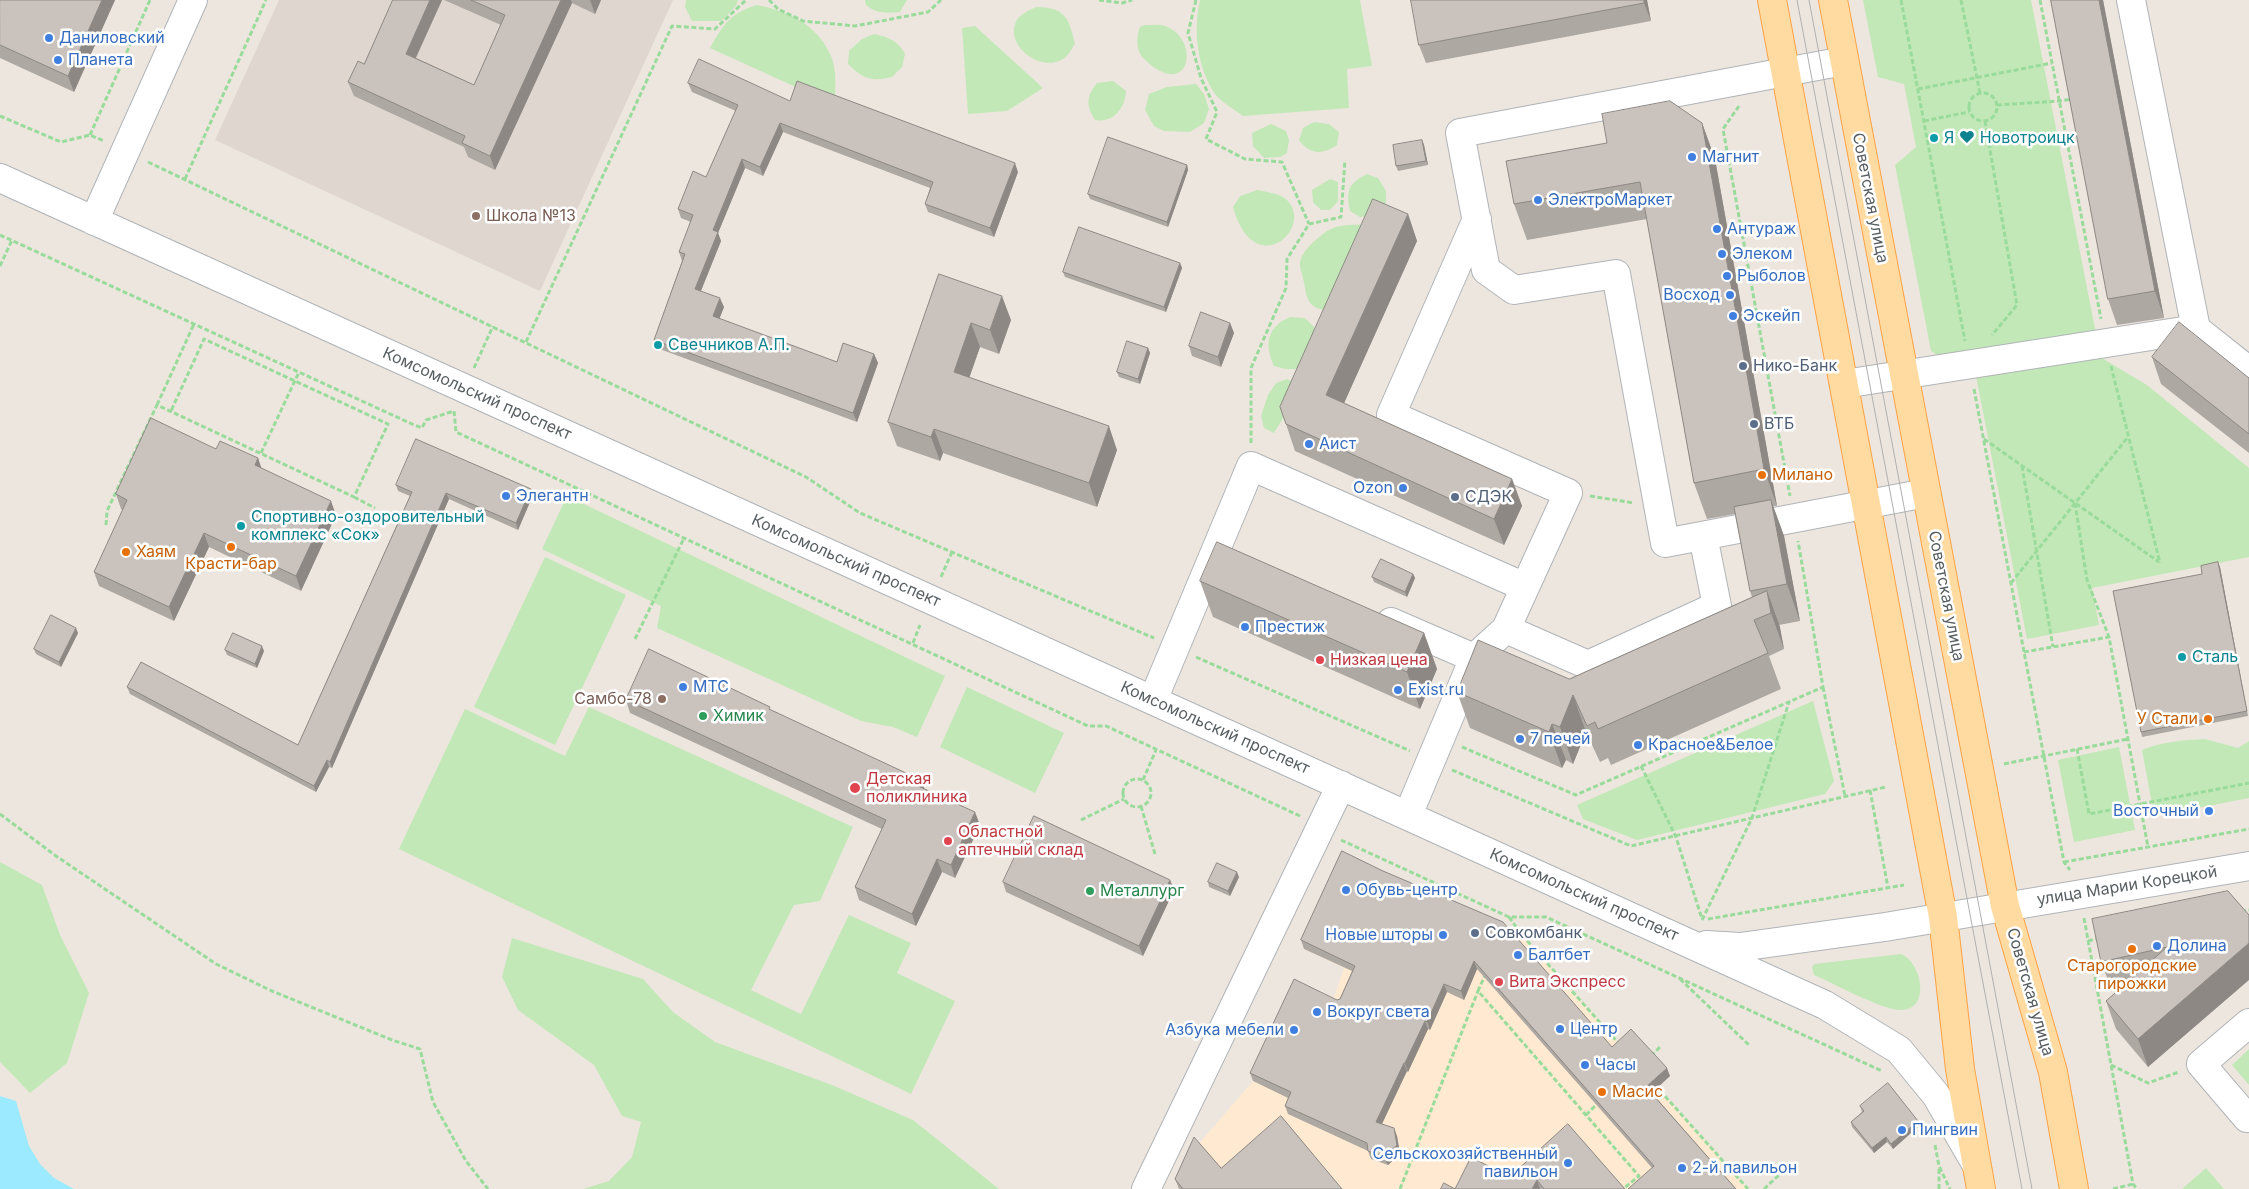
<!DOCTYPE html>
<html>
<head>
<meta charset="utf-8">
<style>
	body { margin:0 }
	canvas { display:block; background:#ede6de }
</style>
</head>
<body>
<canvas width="2249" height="1189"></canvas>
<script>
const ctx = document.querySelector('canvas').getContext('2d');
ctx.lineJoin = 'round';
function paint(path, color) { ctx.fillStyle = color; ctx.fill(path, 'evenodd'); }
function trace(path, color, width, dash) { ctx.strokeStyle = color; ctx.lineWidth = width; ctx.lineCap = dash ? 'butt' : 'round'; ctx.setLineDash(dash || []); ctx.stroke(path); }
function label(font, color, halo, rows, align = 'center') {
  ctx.font = font + ' Inter,sans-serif'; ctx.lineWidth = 5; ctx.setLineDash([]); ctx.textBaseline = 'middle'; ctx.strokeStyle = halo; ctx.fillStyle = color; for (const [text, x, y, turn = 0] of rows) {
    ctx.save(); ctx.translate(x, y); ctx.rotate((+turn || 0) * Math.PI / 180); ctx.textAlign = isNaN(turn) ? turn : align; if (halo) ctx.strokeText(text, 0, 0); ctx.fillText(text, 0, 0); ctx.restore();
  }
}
paint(new Path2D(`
	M1345,859L1510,936L1522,935L1748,1189H1179L1197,1146L1253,1081L1332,1004L1344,968L1304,949Z`), '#ffead1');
paint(new Path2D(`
	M279,0H673L540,291L215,140Z`), '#dfd7cf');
paint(new Path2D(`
	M686,0H738L736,6L721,21H692L685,7Z
	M865,0H907L900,12C886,13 877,14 866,5Z
	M1200,0H1360L1372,66L1347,69L1349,108L1243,116C1234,109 1221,102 1215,94C1197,67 1193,31 1200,0Z
	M1863,0H2031L2096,334L1941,357L1931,351L1895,165L1916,147L1904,84L1878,77Z
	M757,5C788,11 818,25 831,56C837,69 835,88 835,102L800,89L710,48C723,25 730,13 757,5Z
	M1036,7C1065,7 1069,18 1075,44C1071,49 1068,57 1063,59C1038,74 1003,42 1017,20C1021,14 1029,10 1036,7Z
	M1145,25C1151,25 1159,24 1165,26C1202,39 1190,103 1144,59C1136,52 1136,37 1140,27Z
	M975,26L1043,88L1007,111L968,114L962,28Z
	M874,34C889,37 898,41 905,54L902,67L892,77C871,82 863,79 848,64L849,51L862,39Z
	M1113,81L1126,91C1125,108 1114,123 1095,120C1086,105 1086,97 1097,83Z
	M1196,84L1204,94L1209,109L1204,123L1190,132L1164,131L1154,126L1145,110L1149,94L1167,87Z
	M1314,122L1329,124L1339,132L1337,145C1322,155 1310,155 1299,140L1303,128Z
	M1271,124L1286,131L1289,140L1287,153L1280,157L1264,158L1253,146L1252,133Z
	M1367,174L1378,178L1386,191V203L1372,216L1360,217L1350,211C1346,190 1348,184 1367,174Z
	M1330,179L1338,182V201L1330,210H1321L1313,202L1312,190Z
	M1257,190C1266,192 1280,193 1287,200C1315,228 1254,283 1233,207L1240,196Z
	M1378,224L1328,310C1305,309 1307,295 1303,278C1302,272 1298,266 1301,259C1303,250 1322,233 1331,229C1344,223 1363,225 1378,224Z
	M1290,317L1305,318L1316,329L1298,369H1285L1274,366C1264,344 1267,327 1290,317Z
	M2100,357L2147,385L2249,468V557L2092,588L2099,625L2027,639L1976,376Z
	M1287,379L1297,384L1282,420L1274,433L1264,428L1261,416L1268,395L1276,383Z
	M567,496L945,676L917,737L893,727L861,721L657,628L661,606L542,549Z
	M545,557L626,595L555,745L474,707Z
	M967,687L1064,733L1035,793L940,747Z
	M1813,701L1834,781L1825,794L1637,840L1583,819L1577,805Z
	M589,707L853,827L820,901L794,905L751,990L801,1014L849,915L911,943L897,973L955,1001L911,1094L399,849L465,709L565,756Z
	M2205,739L2238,748L2249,741V798L2167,814L2153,809L2142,750C2161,742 2183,740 2205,739Z
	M2119,747L2135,830L2074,842L2058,760Z
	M0,862L42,885L60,935L89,993L67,1063L30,1093L0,1062Z
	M512,938L643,979L673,1012L715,1042L832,1085L913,1120L999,1189H583L609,1181L632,1157L641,1122L622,1116L594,1065L518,1010L502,977Z
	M1901,954C1922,962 1932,1012 1899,1010C1880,1009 1833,983 1814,975L1812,967L1814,964Z
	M2249,1049V1085L2232,1065Z
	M2206,1168L2224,1189H2182Z`), '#c2e8b7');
paint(new Path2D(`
	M0,1096L16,1101L29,1146L40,1164L54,1178L74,1189H0Z`), '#9ceaff');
const minor = new Path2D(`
	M2131,0L2196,329L2249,371
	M1844,61L1460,133L1486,270L1514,290L1616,274L1665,543L1926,493
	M0,178L1825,1005L1899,1050L1936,1095L1976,1164
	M94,221L193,0
	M1844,384L2196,329
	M1391,622L1474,658
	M1506,629L1588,665L1717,606L1703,536
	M1153,700L1251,466L1525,587
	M1408,815L1474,658L1506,629L1568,493L1391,415L1477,219
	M1706,945L1740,947L1885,927L2249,866
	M2247,1118L2201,1064L2249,1023
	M1146,1189L1341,785`);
const major = new Path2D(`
	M1772,0L1943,917L1960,1069L1981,1189
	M1833,0L2005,906L2053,1072L2074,1189`);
trace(minor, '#b0b4b8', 30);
trace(major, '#ffa245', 30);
trace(new Path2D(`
	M769,0L778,9L803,21L855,26L928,12L941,0
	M1099,0L1122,3L1132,0
	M1196,0L1188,33L1201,78L1217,112L1206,139L1245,159L1282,162L1309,224
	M1901,0L1965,341
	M1961,0L1980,93
	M2040,0L2101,319
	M1918,89L2052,63
	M1969 107a14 14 0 1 1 28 0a14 14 0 1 1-28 0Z
	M1997,105L2060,101L2073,99
	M1739,106L1723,129L1790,496
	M0,116L61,142L90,135L104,141
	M1924,121L1969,112
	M1985,121L2017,305L1992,335
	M90,135L150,0
	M148,162L806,477L860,513L1154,638
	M185,179L266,0
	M0,235L412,424L422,428L426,420L454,411L456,432L1088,726H1106L1300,816
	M0,266L12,240
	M526,342L672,26L715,29L746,0
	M2111,366L2160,563
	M474,368L493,326
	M1974,389L2064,862L2070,870
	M157,405L194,324
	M1984,439L2159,562
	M1251,443V368L1286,288L1287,259L1309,224L1341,217L1345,160
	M261,453L299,372
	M2022,466L2053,647
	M1590,496L1634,503
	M354,497L375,508
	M2075,503L2087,580L2109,637L2148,847
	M106,525L107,511L157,405L354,497L388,424L204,339L171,411
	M941,577L952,552
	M2011,583L2128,437
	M635,639L684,538
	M913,643L920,625
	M2024,652L2109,637
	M1196,657L1410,751
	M1823,687L1845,796
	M1462,747L1576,795L1823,687L1798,541
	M2077,749L2089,814L2249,783
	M2004,764L2128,739
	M1641,766L1676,837L1702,919
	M1452,770L1631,846L1886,787
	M1123 793a14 14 0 1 1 28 0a14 14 0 1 1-28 0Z
	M1143,780L1156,750
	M1870,790L1888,888
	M1141,806L1155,854
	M0,814L56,856L216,964L272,991L392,1040L420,1049L433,1102L466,1161L488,1189
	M1081,820L1124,799
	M1341,840L1509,917H1546L1882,1071
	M2064,862L2249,829
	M2241,911L2249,910
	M1509,917L1522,935L1620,1045
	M2084,918L2133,1184L2137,1189
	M1708,919L1904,885
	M1702,920L1752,818L1789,702
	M2088,941L2100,938
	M1486,973L1478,991L1639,1176L1623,1189
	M1680,979L1750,1046
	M1651,1056L1661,1046
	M2111,1065L2148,1083L2179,1072
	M1655,1085L1748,1189
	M1586,1115L1596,1105
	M1935,1145L1939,1166L1950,1189
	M1939,1169V1189
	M1400,1189L1478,991
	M1764,1189L1779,1175
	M2113,1189L2133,1184`), '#99db9b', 3, [5, 2.5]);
trace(minor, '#fff', 28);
trace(major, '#ffdba1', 28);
trace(new Path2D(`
	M1797,0L2022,1189
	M1809,0L2032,1189`), '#afb0b1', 1);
paint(new Path2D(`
	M0,0H115L74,92L0,58Z
	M394,0H442L416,58L474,85L501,25L444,0H601L595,14L572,3L495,170L468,157L464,147L354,96L348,82L364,64Z
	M1647,0L1651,21L1426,63L1419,45Z
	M2051,0H2103L2164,318L2117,325L2108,299Z
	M688,83L790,101L1018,172L994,237L928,212L925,204L930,188L783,132L763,176L745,168L718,233L721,241L701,291L724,307L719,319L837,362L874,354L878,363L857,422L657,348L654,340L682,261L679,252L691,222L681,218L678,209L706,177L736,111L692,92Z
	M1702,123L1715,159L1777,506H1773L1784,536L1800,621L1779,625L1784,649L1769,656L1781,689L1611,765L1608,758L1600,762L1586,732L1573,764L1566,760L1562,768L1470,728L1457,692L1569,679L1752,597L1750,591L1735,514L1707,519L1694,483L1647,219L1527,240L1514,204L1607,143Z
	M1422,140L1424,145L1428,165L1398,171L1396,166Z
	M1187,165L1188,170L1168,227L1090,199L1088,194Z
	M1408,214L1417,241L1344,403L1512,479L1522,506L1504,545L1295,451L1286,424Z
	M1180,263L1182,268L1166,312L1065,277L1063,272Z
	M939,274L1011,320L999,354L980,347L969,377L1117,450L1097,507L943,453L940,461L897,446L888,422Z
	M1230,323L1234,333L1221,367L1192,356L1189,346Z
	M1148,348L1150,353L1140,384L1119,377L1117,372Z
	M2152,357L2249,378V453L2161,384Z
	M216,449L258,458L261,468L336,515L301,591L209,547L174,621L99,586L94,572L123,510L121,509L116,494Z
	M396,485L533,495L518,530L449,499L332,768L329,767L316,792L130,694L127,687L298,745L410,496L398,491Z
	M2220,567L2248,716L2142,737L2141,732L2202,574Z
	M1413,574L1415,578L1407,597L1374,582L1372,577Z
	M1200,581L1424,633L1437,669L1420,709L1213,617Z
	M78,633L61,667L36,654L34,649Z
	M225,650L264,651L257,668L227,655Z
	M626,700L772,711L924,789L980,825L955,878L942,872L916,926L859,900L855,887L882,829L630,713Z
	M1342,851L1612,1047L1670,1076L1652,1093L1736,1189L1652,1168L1477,969L1464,1000L1447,992L1430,1030L1428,1029L1408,1072L1407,1071L1382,1124L1397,1136L1400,1154L1388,1165L1371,1159L1368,1151L1288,1114L1285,1106L1288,1098L1253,1081L1250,1073L1337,1000L1340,999L1352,971L1304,949L1301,940Z
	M1239,877L1230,896L1209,887L1208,882Z
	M1170,880L1174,890L1143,956L1006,892L1003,882Z
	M2228,891L2148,1067L2116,1029L2106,1001L2120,989L2112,990L2101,962Z
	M1860,1106L1920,1125L1893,1149L1887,1142L1874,1153L1852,1127L1851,1122L1862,1112Z
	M1221,1168L1342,1189H1179L1175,1179Z
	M1509,1177L1625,1189H1540Z`), '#aea8a3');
paint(new Path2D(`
	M102,0H115L74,92L68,76Z
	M430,0H442L411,68L406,54Z
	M561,0H571L572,3L495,170L490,156Z
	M590,0H601L595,14Z
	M1644,0H1647L1651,21L1644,3Z
	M2099,0H2103L2164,318L2155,291Z
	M780,123L783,132L763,176L760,167Z
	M1702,123L1715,159L1777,506L1764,469Z
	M1422,140L1424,145L1428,165L1426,161Z
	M742,159L745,168L718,233L721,241L698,298L695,289L713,230Z
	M1015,163L1018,172L994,237L990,228Z
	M1187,165L1188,170L1168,227L1167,222Z
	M1408,214L1417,241L1336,421L1326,395Z
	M1180,263L1182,268L1166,312L1164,307Z
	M1002,296L1011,320L999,354L990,330Z
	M720,298L724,307L717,325L713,316Z
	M971,323L980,347L963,396L954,372Z
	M1230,323L1234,333L1221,367L1218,357Z
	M1148,348L1150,353L1140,384L1138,379Z
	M874,354L878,363L857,422L853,413Z
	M1109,426L1117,450L1097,507L1089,483Z
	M934,429L943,453L940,461L931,437Z
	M258,458L263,473L255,465Z
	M1512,479L1522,506L1504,545L1494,519Z
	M531,489L533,495L518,530L516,523Z
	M446,493L449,499L332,768L330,762Z
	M1771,500L1784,536L1800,621L1787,584Z
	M331,501L336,515L301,591L296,576Z
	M204,533L209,547L174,621L169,607Z
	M2218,562L2220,567L2248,716L2247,711Z
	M1413,574L1415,578L1407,597L1405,592Z
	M1767,591L1780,627L1784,649L1771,613Z
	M76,628L78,633L61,667L59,662Z
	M1424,633L1437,669L1420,709L1407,672Z
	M262,646L264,651L257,668L255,664Z
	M1573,695L1586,732L1573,764L1560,727Z
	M1552,724L1566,760L1562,768L1549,732Z
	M327,760L329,767L316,792L314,786Z
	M921,780L926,793L918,786Z
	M975,812L980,825L955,878L951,865Z
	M937,859L942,872L916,926L912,914Z
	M1237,872L1239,877L1230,896L1228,891Z
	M1170,880L1174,890L1143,956L1139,946Z
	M2249,943V980L2148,1067L2138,1039Z
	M1474,961L1477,969L1464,1000L1461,991Z
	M1444,984L1447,992L1430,1030L1427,1022Z
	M1425,1021L1428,1029L1408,1072L1405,1063Z
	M1404,1063L1407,1071L1379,1130L1376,1122Z
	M1667,1068L1670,1076L1649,1095L1646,1087Z
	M1918,1121L1920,1125L1893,1149L1891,1144Z
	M1394,1128L1397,1136L1400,1154L1388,1165L1384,1157Z
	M1886,1137L1887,1142L1874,1153L1872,1148Z
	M1537,1180L1540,1189H1532Z`), '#8d8884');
const building = new Path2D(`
	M0,0H102L68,76L0,45Z
	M393,0H430L406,54L474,85L505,15L471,0H561L490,156L462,143L465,136L348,82L358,61L364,64Z
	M1411,0H1644V3L1419,45Z
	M2051,0H2099L2155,291L2108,299Z
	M699,59L790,101L797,81L1015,163L990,228L925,204L933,182L780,123L760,167L742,159L713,230L718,232L695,289L720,298L713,316L837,362L843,343L874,354L853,413L654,340L685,254L679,252L693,215L678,209L693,171L706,177L738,105L688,83Z
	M1670,101L1702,123L1764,469L1694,483L1640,182L1514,204L1506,161L1607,143L1602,114Z
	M1108,137L1187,165L1167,222L1088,194Z
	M1422,140L1426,161L1396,166L1393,145Z
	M1373,199L1408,214L1326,395L1512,479L1494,519L1286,424L1280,407Z
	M1079,227L1180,263L1164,307L1063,272Z
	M939,274L1002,296L990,330L971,323L954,372L1109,426L1089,483L934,429L931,437L888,422Z
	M1201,312L1230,323L1218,357L1189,346Z
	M2179,322L2249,378V434L2152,357Z
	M1127,341L1148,348L1138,379L1117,372Z
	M151,418L216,449L220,441L258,458L255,465L331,501L296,576L204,533L169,607L94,572L127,500L116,494Z
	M416,439L531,489L516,523L446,493L330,762L327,760L314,786L127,687L141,662L298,745L412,492L396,485Z
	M1771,500L1787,584L1750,591L1734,507Z
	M1217,542L1424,633L1407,672L1200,581Z
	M1381,559L1413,574L1405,592L1372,577Z
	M2218,562L2247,711L2141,732L2113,591L2202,574L2201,566Z
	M1767,591L1771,613L1754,620L1768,653L1598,729L1595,722L1587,726L1573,695L1560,727L1552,724L1549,732L1457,692L1478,640L1569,679Z
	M51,615L76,628L59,662L34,649Z
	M233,633L262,646L255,664L225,650Z
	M649,649L770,707L769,709L921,780L918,786L975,812L951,865L937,859L912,914L855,887L886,820L626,700Z
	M1034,816L1170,880L1139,946L1003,882Z
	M1342,851L1383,871L1503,922L1612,1047L1631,1029L1667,1068L1646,1087L1736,1189H1628L1654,1166L1474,961L1461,991L1444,984L1427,1022L1425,1021L1405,1063H1404L1376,1122L1394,1128L1397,1145L1384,1157L1368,1151L1367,1143L1285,1106L1291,1092L1250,1073L1294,979L1337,1000L1340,999L1355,966L1301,940Z
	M1217,863L1237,872L1228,891L1208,882Z
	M2228,891L2249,915V943L2138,1039L2106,1001L2167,947L2101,962L2092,919Z
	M1888,1083L1918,1121L1891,1144L1886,1137L1872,1148L1851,1122L1864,1111L1860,1106Z
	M1281,1116L1342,1189H1183L1175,1179L1194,1137L1221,1168Z
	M1568,1124L1625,1189H1544L1537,1180L1532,1189H1455L1471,1157L1509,1177Z
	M1444,1183L1455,1189H1441Z`);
paint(building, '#cac3bd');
trace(building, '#8d8884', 1);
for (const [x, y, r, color] of [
	[49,38,5,"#3f7fe0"],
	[58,60,5,"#3f7fe0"],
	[1934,138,5,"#0f9aa8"],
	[1692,157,5,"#3f7fe0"],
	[1538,200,5,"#3f7fe0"],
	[476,216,5,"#8d6e63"],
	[1717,229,5,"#3f7fe0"],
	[1722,254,5,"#3f7fe0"],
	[1727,276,5,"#3f7fe0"],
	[1730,295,5,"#3f7fe0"],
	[1733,316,5,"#3f7fe0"],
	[658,345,5,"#0f9aa8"],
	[1743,366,5,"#5c6f8a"],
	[1754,424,5,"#5c6f8a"],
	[1309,444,5,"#3f7fe0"],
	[1762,475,5,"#e8710a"],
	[1403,488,5,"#3f7fe0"],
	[506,496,5,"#3f7fe0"],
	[1455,497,5,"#5c6f8a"],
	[241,526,5,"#0f9aa8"],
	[231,547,5,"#e8710a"],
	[126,552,5,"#e8710a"],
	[1245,627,5,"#3f7fe0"],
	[2182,657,5,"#0f9aa8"],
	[1320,660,5,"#e0444e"],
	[683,687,5,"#3f7fe0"],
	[1398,690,5,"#3f7fe0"],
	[662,699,5,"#8d6e63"],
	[703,716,5,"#2e9e5b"],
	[2208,719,5,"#e8710a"],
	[1520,739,5,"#3f7fe0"],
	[1638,745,5,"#3f7fe0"],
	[855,788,6,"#e0444e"],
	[2209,811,5,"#3f7fe0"],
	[948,841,5,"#e0444e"],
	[1346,890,5,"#3f7fe0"],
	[1090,891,5,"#2e9e5b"],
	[1475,933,5,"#5c6f8a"],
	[1443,935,5,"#3f7fe0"],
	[2157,946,5,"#3f7fe0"],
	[2132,949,5,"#e8710a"],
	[1518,955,5,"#3f7fe0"],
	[1499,982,5,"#e0444e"],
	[1317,1012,5,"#3f7fe0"],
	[1560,1029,5,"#3f7fe0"],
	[1294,1030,5,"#3f7fe0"],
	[1585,1065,5,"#3f7fe0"],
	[1602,1092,5,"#e8710a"],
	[1902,1130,5,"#3f7fe0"],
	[1568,1163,5,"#3f7fe0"],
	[1682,1168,5,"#3f7fe0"]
]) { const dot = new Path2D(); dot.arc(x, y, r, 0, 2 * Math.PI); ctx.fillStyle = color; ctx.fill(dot); trace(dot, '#fff', 2); }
label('16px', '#366cbe', '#fff', [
	["Даниловский",59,38],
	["Планета",68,60],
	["Магнит",1702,157],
	["ЭлектроМаркет",1548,200],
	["Антураж",1727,229],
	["Элеком",1732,254],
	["Рыболов",1737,276],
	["Восход",1720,295,"right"],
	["Эскейп",1743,316],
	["Аист",1319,444],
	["Ozon",1393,488,"right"],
	["Элегантн",516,496],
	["Престиж",1255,627],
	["МТС",693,687],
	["Exist.ru",1408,690],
	["7 печей",1530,739],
	["Красное&Белое",1648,745],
	["Восточный",2199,811,"right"],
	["Обувь-центр",1356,890],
	["Новые шторы",1433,935,"right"],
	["Долина",2167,946],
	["Балтбет",1528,955],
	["Вокруг света",1327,1012],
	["Центр",1570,1029],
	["Азбука мебели",1284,1030,"right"],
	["Часы",1595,1065],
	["Пингвин",1912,1130],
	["Сельскохозяйственный",1558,1154,"right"],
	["павильон",1558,1172,"right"],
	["2-й павильон",1692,1168]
], 'left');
label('16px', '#0d838f', '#fff', [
	["Я ❤ Новотроицк",1944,138],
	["Свечников А.П.",668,345],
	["Спортивно-оздоровительный",251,517],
	["комплекс «Сок»",251,535],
	["Сталь",2192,657]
], 'left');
label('16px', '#575e61', '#fff', [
	["Советская улица",1870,198,79],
	["Комсомольский проспект",477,394,24],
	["Комсомольский проспект",846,561,24],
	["Советская улица",1946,596,79],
	["Комсомольский проспект",1215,728,24],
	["улица Марии Корецкой",2127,886,-9],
	["Комсомольский проспект",1584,895,24],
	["Советская улица",2030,992,74]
]);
label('16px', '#785e54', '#fff', [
	["Школа №13",486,216],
	["Самбо-78",652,699,"right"]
], 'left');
label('16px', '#4e5e75', '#fff', [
	["Нико-Банк",1753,366],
	["ВТБ",1764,424],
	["СДЭК",1465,497],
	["Совкомбанк",1485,933]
], 'left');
label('16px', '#c56008', '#fff', [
	["Милано",1772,475],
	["Хаям",136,552],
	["Красти-бар",231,564,"center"],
	["У Стали",2198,719,"right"],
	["Старогородские",2132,966,"center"],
	["пирожки",2132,984,"center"],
	["Масис",1612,1092]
], 'left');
label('16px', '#be3a42', '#fff', [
	["Низкая цена",1330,660],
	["Детская",866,779],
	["поликлиника",866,797],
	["Областной",958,832],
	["аптечный склад",958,850],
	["Вита Экспресс",1509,982]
], 'left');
label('16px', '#27864d', '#fff', [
	["Химик",713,716],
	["Металлург",1100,891]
], 'left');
</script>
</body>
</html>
